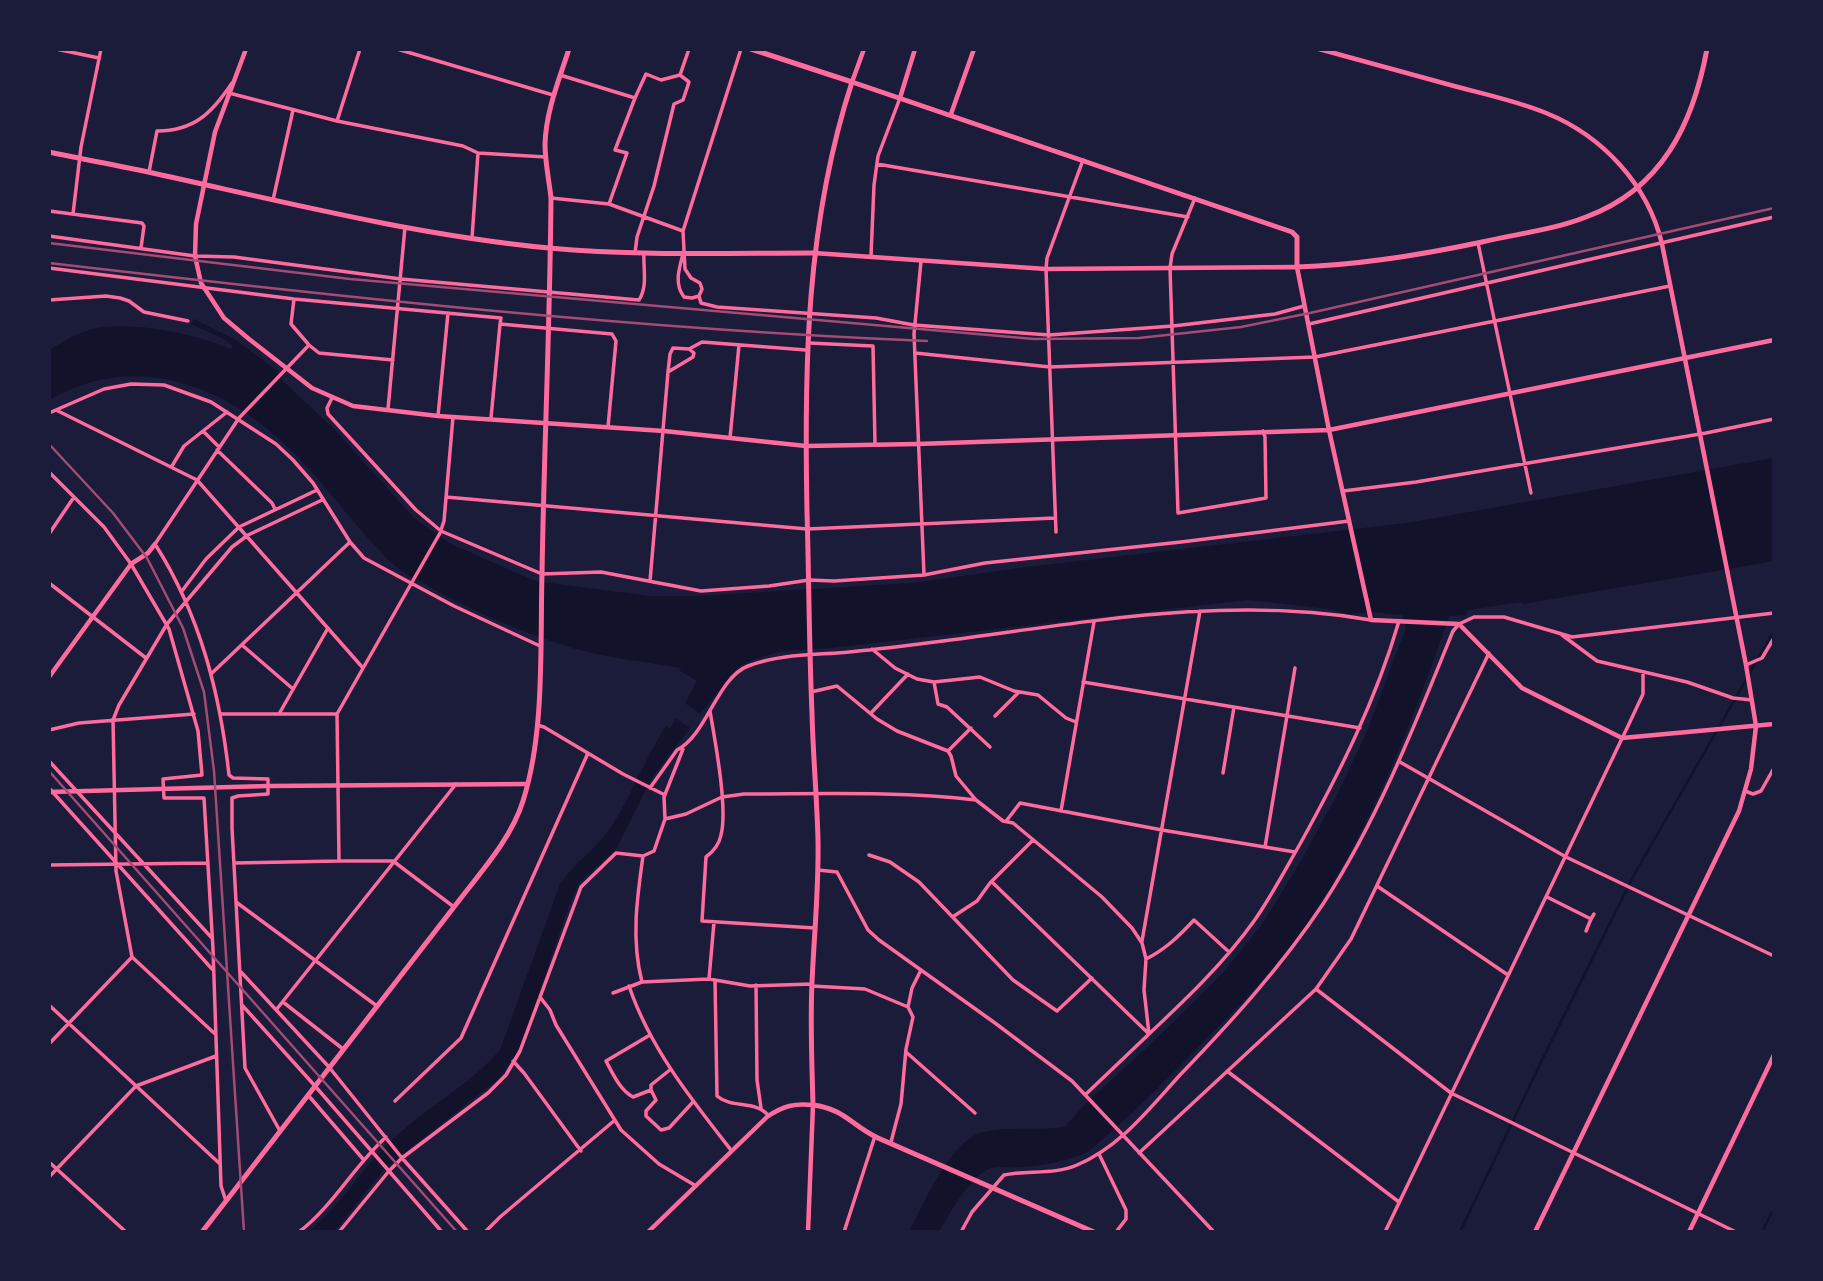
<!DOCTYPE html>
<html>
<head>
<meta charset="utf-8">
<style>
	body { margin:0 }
	#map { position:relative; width:1823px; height:1281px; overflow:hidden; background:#1b1b3a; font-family:"Sofia Sans Condensed",sans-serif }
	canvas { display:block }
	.frame { position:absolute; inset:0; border:51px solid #1b1b3a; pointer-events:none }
</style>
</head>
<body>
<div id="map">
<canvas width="1823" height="1281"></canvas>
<div class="frame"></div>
</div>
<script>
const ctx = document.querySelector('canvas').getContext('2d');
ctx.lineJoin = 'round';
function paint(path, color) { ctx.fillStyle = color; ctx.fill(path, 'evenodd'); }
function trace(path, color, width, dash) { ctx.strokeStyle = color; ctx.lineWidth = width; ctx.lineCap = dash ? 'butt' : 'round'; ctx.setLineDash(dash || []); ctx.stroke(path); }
paint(new Path2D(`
	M194,319L236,340L276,370L283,381L335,430L414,518L449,543L535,581L649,596H697L911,583L1035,566L1407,523L1774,458V561L1523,604L1521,602L1468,610L1466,615L1449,616C1411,727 1364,847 1294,942C1269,975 1241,1004 1212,1033C1173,1074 1133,1114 1089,1151C1067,1162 1041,1166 1016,1167C1007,1168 997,1165 989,1169C968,1178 950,1213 939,1232H909C923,1205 952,1139 983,1132C1010,1126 1038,1131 1065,1127L1082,1107L1154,1041L1223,973L1261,926L1301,861L1338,793L1367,731L1406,628L1402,615L1374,612L1348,614L1329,609L1248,600L831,648L782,651L754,659L737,668L700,714L685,703L697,681L679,670L681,668C646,662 610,658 576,649C526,634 476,613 430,587C419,580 403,574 394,565C352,525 321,476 277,437C212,379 128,354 49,400V350C63,342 77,333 93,329C131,320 195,334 231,349L233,346L222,338L191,324Z
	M676,718L690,728L652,778L616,849L579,883L571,900L519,1051L498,1079L383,1170L334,1232H308C341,1206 361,1169 392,1140C426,1107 469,1086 500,1050L560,884C575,862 596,849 611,827C632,795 645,758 666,726L670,729Z`), '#12122b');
trace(new Path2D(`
	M1460,1232L1543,1058L1634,875L1774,631
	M1762,1232L1774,1208`), '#12122b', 2.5);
trace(new Path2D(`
	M56,49L99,58
	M397,49L553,95
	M560,75L635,98L615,150L627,153L609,204
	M229,93L337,121L463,146L478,153L546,157
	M635,98L646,74L661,80L680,75
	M337,121L360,49
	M877,164L1188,217
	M149,172L157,131C194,131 212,113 232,83
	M551,198L609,204L683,231
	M1195,198L1172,254L1170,268L1178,513L1266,498L1265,437L1263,431
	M273,200L293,110
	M49,211L142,223L144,226L141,248
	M73,214L81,147L101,49
	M49,236L195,256L234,257L401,279L639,300C648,286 643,268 644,253
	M472,238L478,153
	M1478,243L1531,493
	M635,253L637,237L654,186L674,104L683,100L689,82L680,75L689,49
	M683,254C679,269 674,284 684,297L692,298L699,296L702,289L700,283L691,278L685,269L683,231L741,49
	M871,256L874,185L878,156L900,98
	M921,261L914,334L924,575
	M49,268L294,299L501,318L500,324L612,334L616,341L608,427
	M699,296L701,303L717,307L876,318L914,325L1049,335L1173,326L1275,314L1304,306
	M294,299L291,324L309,345L319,353L393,360
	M49,300L106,296L120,298L129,301L144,312L188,321
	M1309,324L1774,217
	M809,343L873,346L875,444
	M915,353L1050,367L1315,357L1670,286
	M668,372L693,357L694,353L689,349
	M332,398L327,408L328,414L416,510L441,531L542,574L601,572L701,591L769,586L809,580L834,581L924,575L985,563L1181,542L1349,521
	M388,409L405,227
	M56,410L197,480L363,668
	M49,413L104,389L131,384L164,385L211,402L276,444L293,460L313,483L350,542L364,558L454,606L540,646
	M438,416L448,313
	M453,417L444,521L440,533L337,714L339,861H393L454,907
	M491,418L500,324
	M203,431L219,447
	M730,438L739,345
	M217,450L272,503L275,509
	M172,466L184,446L227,412
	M49,472L104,527L131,564L169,629L198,731L202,775L163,779L164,798H204L213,949L221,1186L226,1201
	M1343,491L1416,482L1706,433L1774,419
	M446,497L807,529L1055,518
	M1056,532L1046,269L1047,258L1083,160
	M49,534L74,497
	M650,581L668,372L670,354L673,348L689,349L702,342L806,350
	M49,583L146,658
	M182,591L206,559L239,527L317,490
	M1562,635L1597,661L1687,682L1733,698L1752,700
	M242,645L293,689
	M872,649L895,668L917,679L934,682L980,677L1014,691L1038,695L1066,718L1076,722
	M1746,665L1762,658L1774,638
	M212,673L350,542
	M934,682L938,704L947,707L990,747
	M1083,682L1360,728
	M811,692L837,686L877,719L897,731L948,751L951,756L956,776L976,800L1003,821L1013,823L1102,897L1132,928L1142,943L1146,959L1144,990L1149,1034L1085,1095
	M710,711C715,741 728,808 721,835C719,845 714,851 706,857L702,921L815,928
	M871,713L908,674
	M221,714H337
	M279,714L328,628
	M995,716L1019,692
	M537,725L544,727L623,774L665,795
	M49,730L79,723L194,714
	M948,751L971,728
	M49,761L211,937
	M1400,762L1566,857L1774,956
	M1223,773L1234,707
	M49,788L212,969
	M650,788L677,750C707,735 717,678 748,666C777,655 808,655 837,653C862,651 887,648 911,645C1064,627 1218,593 1371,620
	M1745,791L1753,794L1761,791L1774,768
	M1061,811L1094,622
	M665,819L686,814L722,797L744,794C822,794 898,791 976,800
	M1007,820L1020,803L1162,830L1295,852
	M1265,847L1295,668
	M869,855L890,862L919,882L1013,980L1057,1011L1092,978
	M643,856C637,898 631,940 642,982L709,979L750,986L812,984
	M234,863L339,861
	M49,865L208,863
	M818,870L837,872L868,930L879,940L995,1023L1072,1081L1214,1232
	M992,882L1149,1034C1186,999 1224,963 1254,921C1271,897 1285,870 1300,844C1340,772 1376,700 1399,621
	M1377,886L1508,975
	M1547,897L1591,919L1594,914
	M236,902L377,1006
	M954,916L977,901L990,883L1033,840
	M1586,931L1591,919
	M1142,941L1200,611
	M1146,959C1166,949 1179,936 1194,920L1229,952
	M241,972L329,1067L402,1158L468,1232
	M709,979L714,922
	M715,980L717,1096C732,1109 755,1100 768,1115
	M756,985L757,1080L761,1108
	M629,986C650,1048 691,1099 731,1150
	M812,986L865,989L908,1007L913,1017L906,1049L901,1104L891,1142
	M1316,989L1451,1093L1736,1232
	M613,993L642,982
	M540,997L550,1010L556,1025L621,1130L659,1164L696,1186
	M283,1002L343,1049
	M49,1005L219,1163
	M242,1005L315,1086L442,1232
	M908,1007L912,988L921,970
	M276,1010L456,784
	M214,1033L132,957L116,871L113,720L119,705L167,624L232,547L248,535L322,500
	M650,1035L606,1061C613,1074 620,1090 633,1097L651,1090V1085L671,1069
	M49,1044L132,957
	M906,1052L975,1113
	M513,1061L524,1073L581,1151
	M1227,1071L1399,1202
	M651,1090L656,1100L646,1111V1116L661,1130L669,1128L693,1102
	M308,1095L363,1159
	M395,1101L461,1038L588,753
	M280,1131L245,1068L232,828V798L238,796L268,794V779L233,778L229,775C220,693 200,615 155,544L239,418L309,345
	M1139,1153L1316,989L1351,939L1489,653
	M1099,1154L1126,1210V1219L1116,1232
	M49,1162L126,1232
	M49,1177L136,1086L216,1056
	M299,1232C333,1206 354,1166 386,1137
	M339,1232L389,1171L402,1158L488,1093L506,1075L520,1051L581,887L616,853L643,856L654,851L665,819L664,797L683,749
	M485,1232L500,1217L615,1120
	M844,1232L875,1136
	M961,1232L972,1212L1004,1175C1027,1170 1055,1175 1077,1165C1120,1147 1149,1109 1180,1075C1231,1022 1282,966 1323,904C1378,819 1415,725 1453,631L1459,624L1474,617H1504L1572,637L1774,613
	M1385,1232L1628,726L1643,694V672`), '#ff6b9d', 3.5);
trace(new Path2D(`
	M246,49L215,132L196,224L195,256L201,283L224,318L249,339L312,388L353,406L438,416L664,431L806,446L917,444L1329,430L1774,340
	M1319,49C1364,61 1409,74 1454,86C1484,94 1517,101 1546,113C1603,136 1648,185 1662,244L1746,665L1756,726L1751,769L1739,811L1535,1232
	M852,82L864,49
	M900,98L915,49
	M951,114L974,49
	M814,253L1046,269L1297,267L1329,430L1371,620L1459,624L1522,688L1622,738L1774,724
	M49,677L131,564L148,553L155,544
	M49,792L268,786L527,784
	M648,1232L768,1116C784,1106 794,1103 813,1105L808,1232
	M1689,1232L1774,1055`), '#ff6b9d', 4.5);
trace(new Path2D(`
	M852,82L1292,232L1297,237V267C1360,265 1421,255 1482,242C1516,234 1553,230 1586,217C1662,189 1693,124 1707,49
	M49,152C82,159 115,165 148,172C281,201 413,235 549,248C637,256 726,253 814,253`), '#ff6b9d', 5);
trace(new Path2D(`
	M751,49L852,82C806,223 804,365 807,512C809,579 809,646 812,713C813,756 817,798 818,840C819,888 814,935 812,983C810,1024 812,1064 813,1105C845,1109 852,1126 878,1138C950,1169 1022,1200 1094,1232
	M202,1232L454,907C478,875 511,840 523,801C545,732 540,646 542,574C544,449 550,324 551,198C549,180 545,162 545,144C546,111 559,80 569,49`), '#ff6b9d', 5);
trace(new Path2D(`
	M49,243L350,279L1034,339L1139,338L1241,327L1310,313L1774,208
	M49,263C341,297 633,329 927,341
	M49,444L113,513L147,558L183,628L204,692L214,771L244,1232
	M49,771L457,1232`), '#a44b75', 2.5);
</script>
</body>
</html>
